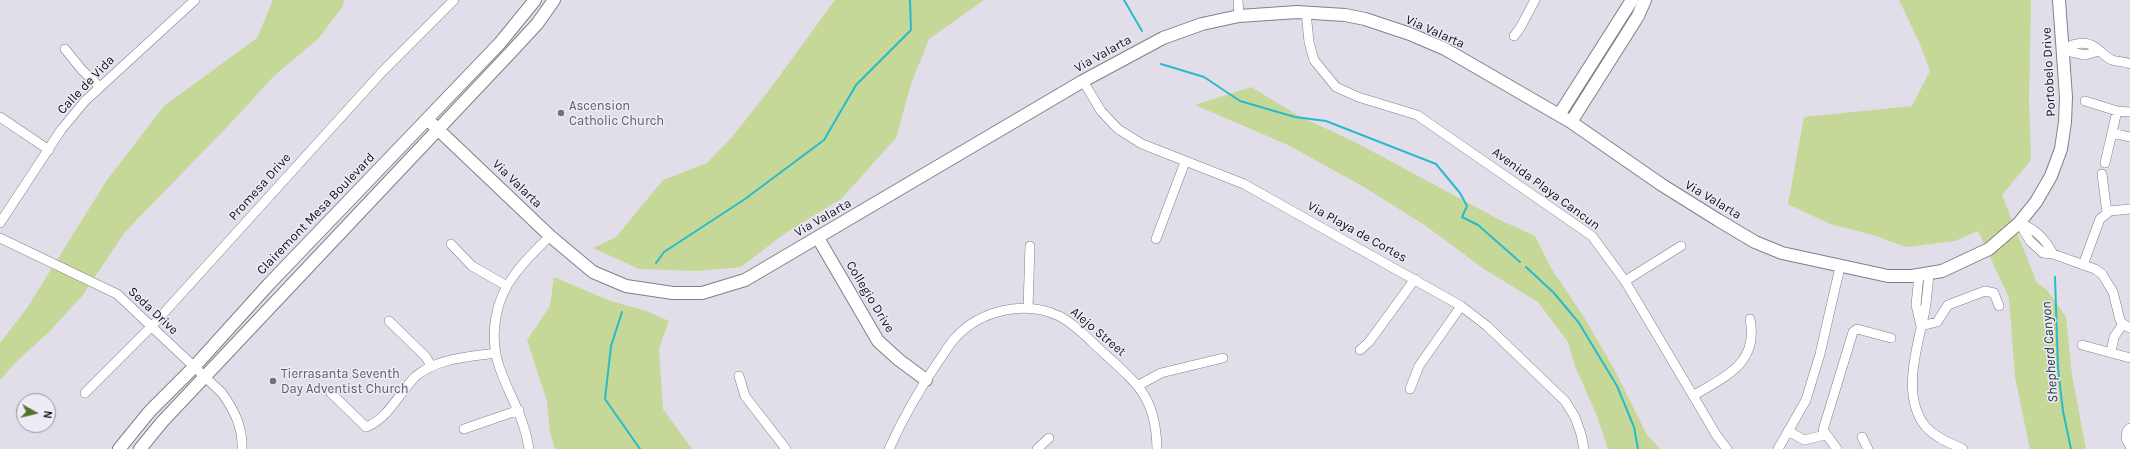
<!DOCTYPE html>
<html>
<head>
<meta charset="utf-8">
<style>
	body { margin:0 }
	#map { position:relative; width:2130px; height:449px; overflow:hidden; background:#e1deea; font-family:Karla,sans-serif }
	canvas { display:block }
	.north { position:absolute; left:16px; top:393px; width:40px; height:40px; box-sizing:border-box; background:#eeebf7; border:1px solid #96939c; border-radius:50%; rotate:98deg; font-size:11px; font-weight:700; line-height:16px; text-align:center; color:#111014 }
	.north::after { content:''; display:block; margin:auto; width:14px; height:18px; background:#567429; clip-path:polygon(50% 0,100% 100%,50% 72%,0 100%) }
</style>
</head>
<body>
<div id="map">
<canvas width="2130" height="449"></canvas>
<div class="north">N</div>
</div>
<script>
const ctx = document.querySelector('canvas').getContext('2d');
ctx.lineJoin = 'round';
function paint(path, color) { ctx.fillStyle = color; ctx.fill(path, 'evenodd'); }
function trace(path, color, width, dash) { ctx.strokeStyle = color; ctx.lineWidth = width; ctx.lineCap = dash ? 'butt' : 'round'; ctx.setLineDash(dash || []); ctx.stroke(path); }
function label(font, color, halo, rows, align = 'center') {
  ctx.font = font + ' Karla,sans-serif'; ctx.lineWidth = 3; ctx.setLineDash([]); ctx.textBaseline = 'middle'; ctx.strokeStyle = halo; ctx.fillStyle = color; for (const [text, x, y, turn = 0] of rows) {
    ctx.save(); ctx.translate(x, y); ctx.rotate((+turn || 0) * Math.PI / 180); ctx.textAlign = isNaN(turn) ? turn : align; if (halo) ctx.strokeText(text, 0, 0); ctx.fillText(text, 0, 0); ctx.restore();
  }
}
paint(new Path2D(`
	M273,0H344L343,6L318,39L275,75L228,126L125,232L82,296L50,331L16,362L0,380V343L27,308L107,180L164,106L257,38Z
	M835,0H984L929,39L911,84L896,138L841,199L784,234L741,267L699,271L639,269L593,248L616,237L663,180L707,163L732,137L767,93Z
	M1899,0H2031L2029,99L2031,160L2002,195L2037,283L2047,290L2066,317L2072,375L2086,449H2030L2015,377L2009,298L1978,231L1955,241L1906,247L1873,235L1830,224L1788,204L1804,117L1912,106L1930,71L1919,42Z
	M1251,87L1299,116L1355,142L1498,219L1535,236L1551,268L1582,314L1614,369L1647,435L1660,449H1608L1597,416L1575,366L1568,342L1538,302L1484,269L1426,226L1364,187L1288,145L1195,105Z
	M554,277L608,300L646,311L669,321L659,348L663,409L692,449H555L550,432L547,401L527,340L550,306Z`), '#c5d897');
trace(new Path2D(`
	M1124,0L1142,31
	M1161,64L1204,77L1240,101L1295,117L1326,121L1436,164L1460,193L1467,206L1462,217L1478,225L1520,262
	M656,263L664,252L745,199L824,140L856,85L911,30L910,0
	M1526,267L1554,293L1579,323L1617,386L1634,427L1638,449
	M2055,277L2058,368L2063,411L2071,449
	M622,312L611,346L605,399L640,449`), '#29bbcb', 2);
const street = new Path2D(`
	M1238,0L1239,16
	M1306,12L1309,42L1314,60L1336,87L1358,97L1417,115L1592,236L1625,281L1717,436L1727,449
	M1514,36L1520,28L1535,0
	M65,49L82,70L99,86
	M2062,50C2072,44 2084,40 2095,47C2100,50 2105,57 2112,60C2118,62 2124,61 2130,64
	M2062,50L2085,55L2099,51
	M1083,81L1101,111L1118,129L1142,144L1244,184L1461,306L1487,326L1565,401L1575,417L1581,434L1584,449
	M2085,101L2117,111L2130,112
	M0,117L49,150
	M2112,133L2130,137
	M2105,163L2117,111
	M2102,174L2107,213
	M0,223L61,130L85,101L195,0
	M2019,223L2030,241L2043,253L2053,254L2095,269L2102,274L2113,292L2120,320L2123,324L2130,328
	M2019,223C2034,228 2046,240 2053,254
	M0,238L117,294L222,393C234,410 243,427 242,449
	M1156,239L1185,162
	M451,244L472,266L507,286
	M2083,265L2100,219L2110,211L2130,209
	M1929,273C1928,285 1927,298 1925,310C1918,345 1900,396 1926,427C1936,438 1950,443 1963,449
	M1919,275L1916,305L1921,326
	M1625,281L1681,246
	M1028,308L1030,246
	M389,321L426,357L431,366
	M1921,326L1937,322L1948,305L1985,291L1994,293L1999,306
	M2082,345L2130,358
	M1360,350L1369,342L1415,279
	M2111,352L2114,337L2123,324
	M739,376L745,396L786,449
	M1139,385L1161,373L1223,358
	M1410,389L1419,366L1461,306
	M85,393L152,326L381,73L454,0
	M331,393L366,427C388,419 399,393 415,377C436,358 469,357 496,353
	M1693,396C1725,376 1759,364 1750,319
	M2130,428L2127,431L2126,439L2130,446
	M464,429L519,410
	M1788,431L1804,440L1825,435
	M1862,437L1868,449
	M529,449C524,415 509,396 499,366C489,336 495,299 515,274C525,260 538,248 550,236
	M889,449C903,418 919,390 938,362C944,354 949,344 956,337C981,310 1025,300 1059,316C1077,325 1091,342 1106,355C1140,386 1156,399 1157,449
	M1037,449L1049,438
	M1778,449L1806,400L1820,354L1840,267
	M1837,449L1823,430L1853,332L1857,329L1891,338`);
const secondary = new Path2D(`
	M1559,115L1632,0
	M427,119L550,236L593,272L626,286L673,293H702L745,280L1083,81L1163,38L1202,24L1239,16L1297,12L1345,15L1365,19L1410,34L1445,49L1571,122L1662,185L1718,220L1755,242L1782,253L1888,276H1912L1942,271L1989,249L2019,223L2036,202L2051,176L2061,149L2065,122L2066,97L2059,0
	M1571,122L1638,16L1645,0
	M818,238L878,341L899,360L926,380
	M119,449L150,411L194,367L269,284L500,43L535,0
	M140,449L162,422L512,51L537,24L554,0`);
trace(street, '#827f8a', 10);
trace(secondary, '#827f8a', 14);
trace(street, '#fff', 9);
trace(secondary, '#fff', 12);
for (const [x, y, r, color] of [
	[561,113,4,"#6b7280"],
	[273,381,4,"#6b7280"]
]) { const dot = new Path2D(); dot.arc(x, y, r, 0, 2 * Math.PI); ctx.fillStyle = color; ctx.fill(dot); trace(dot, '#eeebf7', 1.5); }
label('13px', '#111014', '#eeebf7', [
	["Via Valarta",1435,32,24],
	["Via Valarta",1103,54,-29],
	["Portobelo Drive",2049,72,-93],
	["Calle de Vida",86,85,-46],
	["Via Valarta",517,184,44],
	["Promesa Drive",260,187,-48],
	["Avenida Playa Cancun",1546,189,36],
	["Via Valarta",1713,200,31],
	["Clairemont Mesa Boulevard",316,214,-46],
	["Via Valarta",823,218,-30],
	["Via Playa de Cortes",1357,232,29],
	["Collegio Drive",870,297,59],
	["Seda Drive",153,311,43],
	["Alejo Street",1098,332,40]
]);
label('13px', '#5b616d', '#eeebf7', [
	["Ascension",569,106],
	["Catholic Church",569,121],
	["Tierrasanta Seventh",281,374],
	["Day Adventist Church",281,389]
], 'left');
label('italic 14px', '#1c3336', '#eeebf7', [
	["Shepherd Canyon",2050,352,-94]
]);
</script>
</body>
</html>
